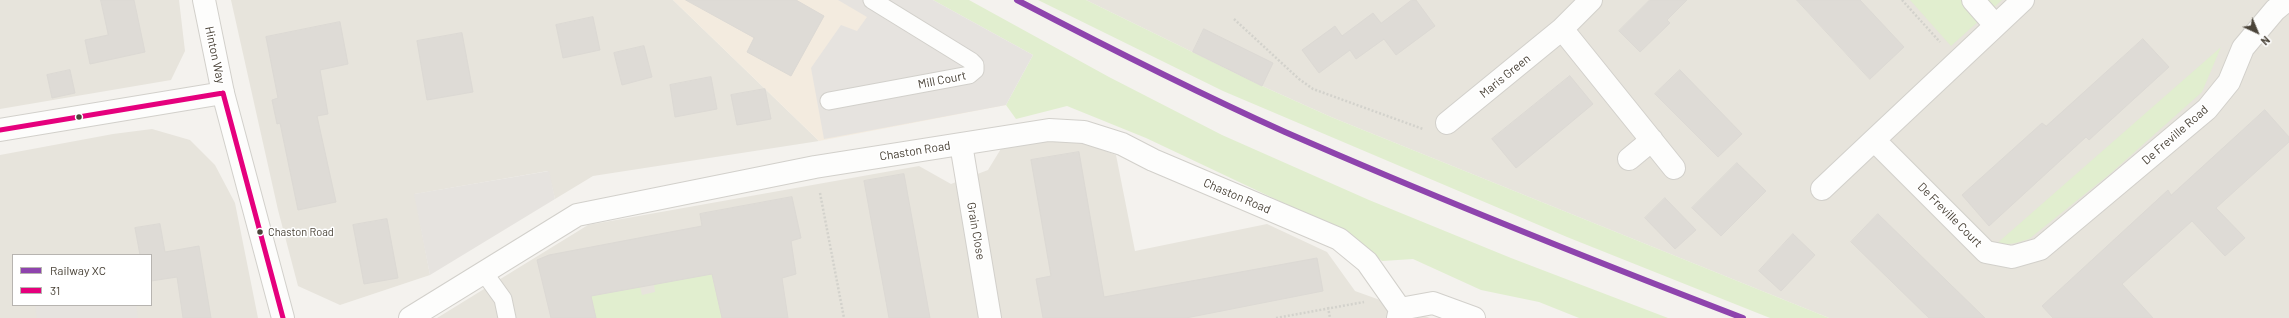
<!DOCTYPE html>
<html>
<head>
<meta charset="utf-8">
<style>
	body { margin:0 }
	#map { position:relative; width:2289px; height:318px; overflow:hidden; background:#f4f2ee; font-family:Barlow,sans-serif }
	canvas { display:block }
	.legend { position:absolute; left:12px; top:254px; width:140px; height:52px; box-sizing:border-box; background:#fff; border:1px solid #b7b4b0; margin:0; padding:5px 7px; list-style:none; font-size:12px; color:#4b4439 }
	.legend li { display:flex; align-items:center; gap:8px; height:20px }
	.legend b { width:20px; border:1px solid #b7b4b0 }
	.north { position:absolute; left:2237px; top:12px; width:40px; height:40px; -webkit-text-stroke:3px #fff; paint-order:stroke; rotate:136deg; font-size:11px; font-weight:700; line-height:16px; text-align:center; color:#4b4439 }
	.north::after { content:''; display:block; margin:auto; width:14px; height:18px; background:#4b4439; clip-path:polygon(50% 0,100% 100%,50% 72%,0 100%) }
</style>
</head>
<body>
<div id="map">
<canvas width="2289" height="318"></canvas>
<ul class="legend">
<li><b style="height:5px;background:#8e44ad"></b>Railway XC</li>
<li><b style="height:5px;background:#e5007d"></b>31</li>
</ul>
<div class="north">N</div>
</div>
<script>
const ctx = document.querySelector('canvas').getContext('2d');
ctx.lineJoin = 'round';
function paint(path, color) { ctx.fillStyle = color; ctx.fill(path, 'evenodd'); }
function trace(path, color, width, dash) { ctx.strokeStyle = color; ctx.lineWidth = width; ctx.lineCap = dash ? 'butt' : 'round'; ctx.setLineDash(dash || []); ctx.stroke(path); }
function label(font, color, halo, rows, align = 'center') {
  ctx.font = font + ' Barlow,sans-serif'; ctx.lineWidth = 3; ctx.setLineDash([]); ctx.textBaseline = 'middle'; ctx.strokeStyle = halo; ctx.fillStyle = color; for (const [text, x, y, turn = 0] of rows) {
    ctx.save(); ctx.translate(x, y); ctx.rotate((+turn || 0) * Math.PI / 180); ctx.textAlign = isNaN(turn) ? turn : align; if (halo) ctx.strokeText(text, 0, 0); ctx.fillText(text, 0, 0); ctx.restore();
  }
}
paint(new Path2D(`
	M0,0H179L185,51L171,80L0,109Z
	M231,0H673L819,141L593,176L555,199L548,171L415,194L430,275L340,305L298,286L278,210Z
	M1086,0H2289V318H1829L1331,117L1262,86Z
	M152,129L190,140L215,165L235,203L258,318H0V155L113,134ZM13,255H151V305H13Z
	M1066,136L1116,155L1135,251L1267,224L1327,252L1355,291L1430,318H437L588,225L919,166L951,184L988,170L1002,147Z`), '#e7e4dc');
paint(new Path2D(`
	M673,0H933L1006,105L819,141Z`), '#f3ebdf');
paint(new Path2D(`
	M933,0H969L1109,77L1222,135L1369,200L1511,258L1668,318H1579L1539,302L1481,290L1413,259L1382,261L1347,233L1146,138L1067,106L1016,119L1006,105L1033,55Z
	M1038,0H1086L1262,86L1331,117L1829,318H1770L1567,237L1223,91Z
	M1910,0H2002L1951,46Z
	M2221,47L2202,92L2111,173L2029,239L2016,243L1994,246Z
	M712,274L722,318H596L591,296L640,287L642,295L655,292L654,284Z`), '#e1eecf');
paint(new Path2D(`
	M838,0H933L1033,55L1006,105L824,139L811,68L841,25L857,31L867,17Z
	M549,171L555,199L430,275L414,194Z
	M35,305H136L138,318H37Z`), '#e6e3df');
const building = new Path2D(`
	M101,0H134L145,52L90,64L85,40L108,35Z
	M686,0H796L824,16L791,76L747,52L754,38Z
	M1412,0H1416L1435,26L1396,55L1384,39L1356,59L1350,50L1319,73L1302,50L1335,26L1342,36L1373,13L1381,23Z
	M1650,0H1687L1667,20L1670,23L1640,52L1619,31Z
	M1797,0H1860L1904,47L1870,79Z
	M593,17L600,50L563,58L556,25Z
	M340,22L348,64L320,70L328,114L317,116L336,202L298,210L280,123L277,124L272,100L278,98L266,37Z
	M1204,29L1273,63L1262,86L1193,52Z
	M462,33L473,92L427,100L417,41Z
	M2143,39L2169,67L2089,140L2086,137L1989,226L1962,195L2042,123L2046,126Z
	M644,46L652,77L622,85L614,53Z
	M70,70L75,93L52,98L47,75Z
	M1680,70L1742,134L1718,157L1655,94Z
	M1570,76L1593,104L1516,168L1492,139Z
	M711,77L717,109L675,117L670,85Z
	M765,89L771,119L737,125L731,95Z
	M2265,110L2289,137V142L2216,208L2245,238L2225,256L2192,221L2122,284L2153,318H2053L2042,306L2168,190L2171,195Z
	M1079,152L1104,297L1317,258L1323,291L1186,318H1043L1036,279L1051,276L1031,160Z
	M1737,163L1766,191L1721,236L1692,208Z
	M904,174L930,318H889L864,181Z
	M792,197L801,238L791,241L796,274L782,278L788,318H722L712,274L591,296L596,318H551L537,260L549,255L702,226L700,214Z
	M1665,198L1696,230L1675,249L1645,218Z
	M1878,214L1985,318H1929L1851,242Z
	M387,219L398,278L364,284L353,225Z
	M160,224L165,252L199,246L211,318H183L177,277L151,281V255H140L135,228Z
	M1793,234L1815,255L1781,291L1759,271Z`);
paint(building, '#dedbd6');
trace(building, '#dcd9d4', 1);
const service = new Path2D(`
	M829,101L969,75L975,70V65L971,61L872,0
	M485,274L503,299L507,318`);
const minor = new Path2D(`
	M1973,0L1995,25
	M2023,0L1874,140L1986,252L2012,257L2040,249L2207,109L2229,82L2243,48L2275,10L2287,0
	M1562,29L1674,168
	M1447,123L1562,29L1591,0
	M0,130L223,93
	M961,144L990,318
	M1629,159L1652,140
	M1822,189L1874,140
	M1400,309L1433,303L1474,318
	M410,318L577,215L815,167L1049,130L1084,132L1122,144L1153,160L1339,239L1367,262L1400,309L1398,318`);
const tertiary = new Path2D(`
	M204,0L223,93L283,318`);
trace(service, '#d2d0cb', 19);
trace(minor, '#d2d0cb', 24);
trace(tertiary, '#d2d0cb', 24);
trace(new Path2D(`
	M1902,0L1940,42
	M1234,19L1299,79L1313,89L1423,129
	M820,193L844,318
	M1328,307L1330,318
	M1276,318L1364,302`), '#d3d2cc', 2.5, [2, 2]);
trace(service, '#fdfdfc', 17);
trace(minor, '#fdfdfc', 22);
trace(tertiary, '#fdfdfc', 22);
trace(new Path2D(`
	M223,93L283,318
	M0,130L223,93`), '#e5007d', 5);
trace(new Path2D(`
	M1017,0C1105,46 1194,91 1285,132C1436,198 1589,259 1743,318`), '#8e44ad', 6);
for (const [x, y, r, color] of [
	[79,117,3.5,"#4b4439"],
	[260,232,3.5,"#4b4439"]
]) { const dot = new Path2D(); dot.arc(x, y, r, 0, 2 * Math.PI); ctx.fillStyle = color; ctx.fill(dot); trace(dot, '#fff', 1.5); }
label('11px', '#4b4439', '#fff', [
	["Chaston Road",268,232]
], 'left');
label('12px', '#4b4439', '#fff', [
	["Hinton Way",215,55,78],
	["Maris Green",1505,76,-39],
	["Mill Court",942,80,-11],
	["De Freville Road",2175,135,-41],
	["Chaston Road",915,151,-9],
	["Chaston Road",1237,196,23],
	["De Freville Court",1950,215,45],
	["Grain Close",976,231,80]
]);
</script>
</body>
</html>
